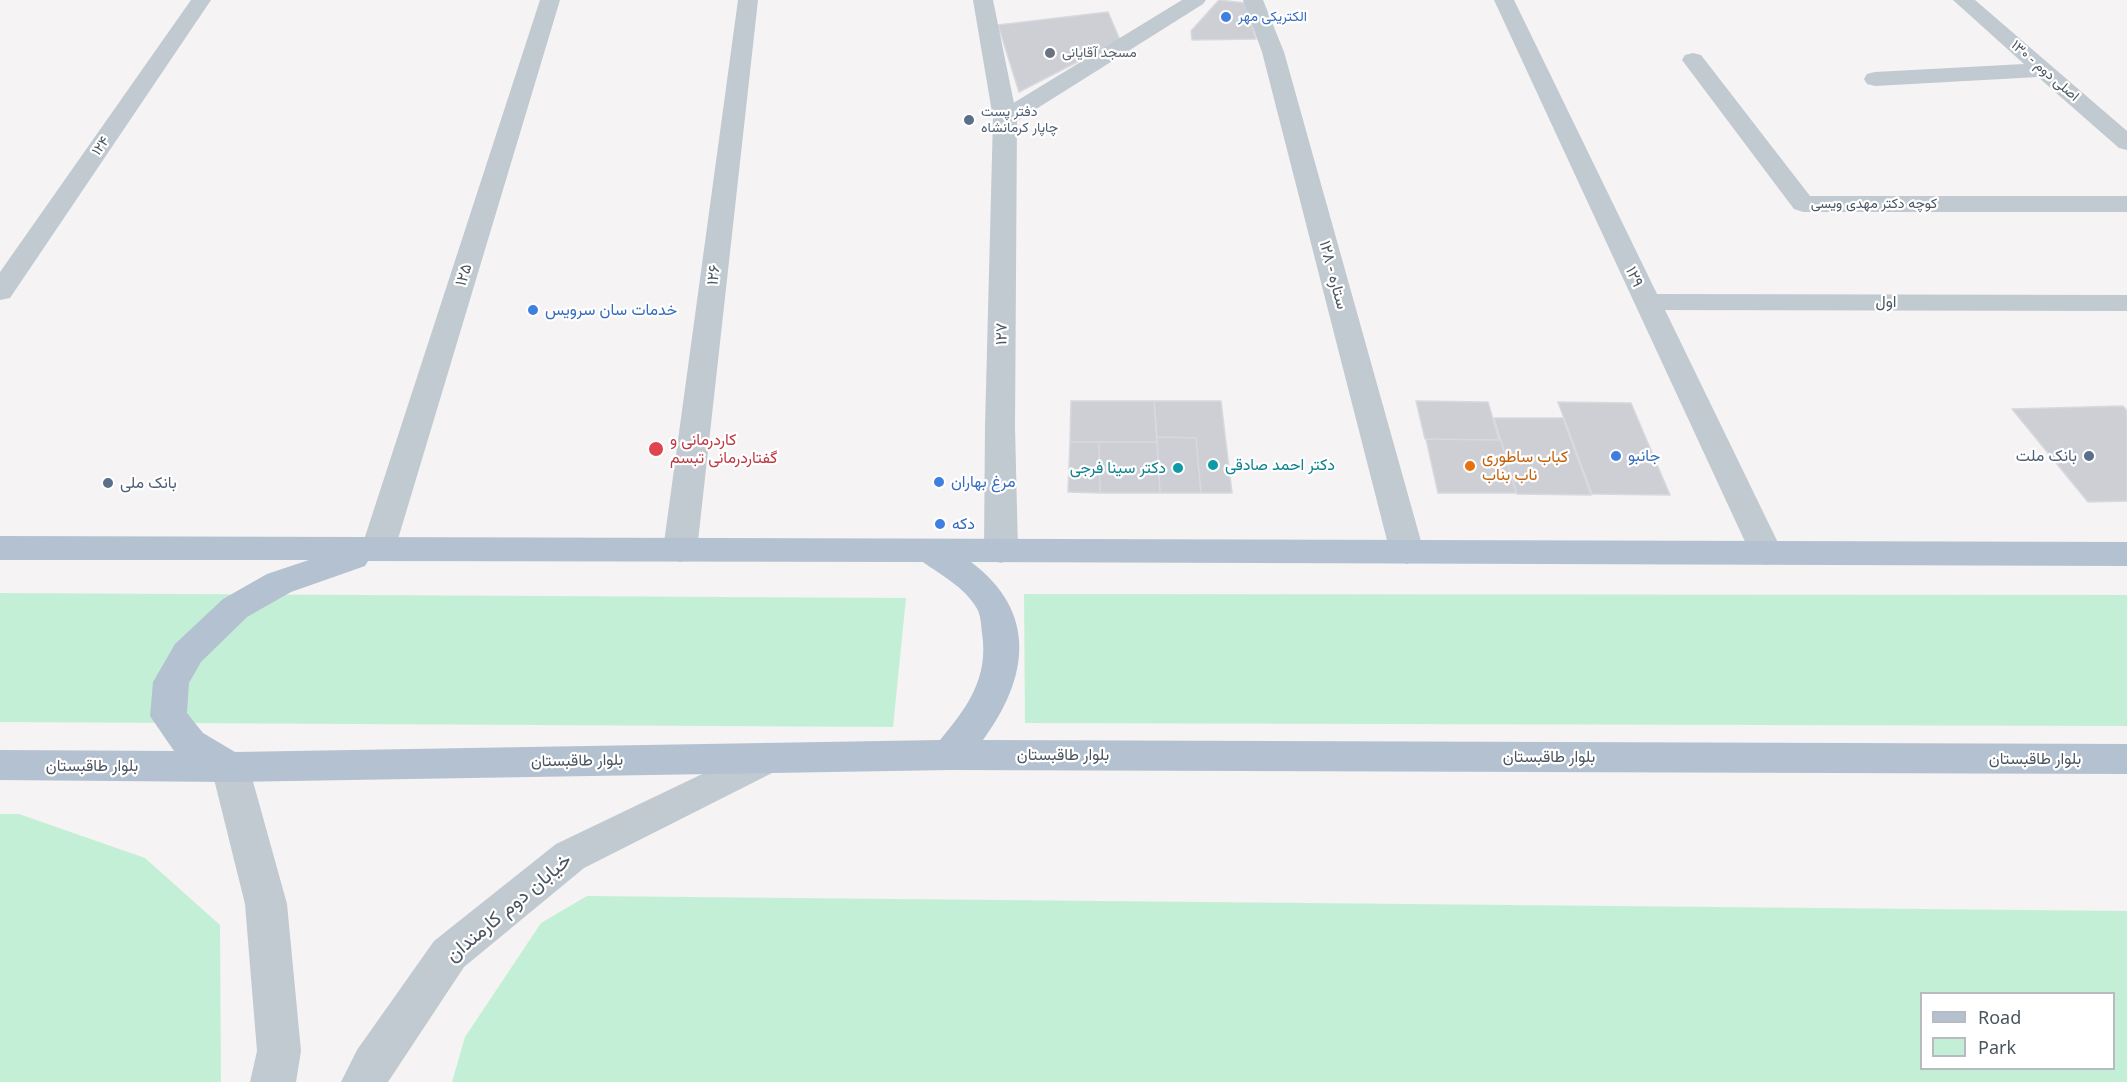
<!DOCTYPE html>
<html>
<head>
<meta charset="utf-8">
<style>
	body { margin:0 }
	#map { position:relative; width:2127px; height:1082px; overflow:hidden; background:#f5f3f3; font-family:"Noto Sans",sans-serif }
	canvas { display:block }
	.legend { position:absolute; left:1920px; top:992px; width:195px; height:78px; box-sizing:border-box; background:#fff; border:2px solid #b7bbbf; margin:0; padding:8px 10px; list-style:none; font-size:18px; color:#4b5560 }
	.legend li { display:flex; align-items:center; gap:12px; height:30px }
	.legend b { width:30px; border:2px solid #b7bbbf }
</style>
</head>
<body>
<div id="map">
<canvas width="2127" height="1082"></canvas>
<ul class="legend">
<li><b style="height:8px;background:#b4c1d0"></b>Road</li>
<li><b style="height:16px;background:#c4efd7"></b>Park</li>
</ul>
</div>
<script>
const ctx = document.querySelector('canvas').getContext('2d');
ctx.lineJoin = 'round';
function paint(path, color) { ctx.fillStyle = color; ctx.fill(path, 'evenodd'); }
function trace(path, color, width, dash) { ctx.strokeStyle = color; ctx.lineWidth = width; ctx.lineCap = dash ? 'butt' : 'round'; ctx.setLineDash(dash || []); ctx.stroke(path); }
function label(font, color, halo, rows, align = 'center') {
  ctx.font = font + ' "Noto Sans",Vazirmatn,sans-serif'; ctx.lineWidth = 4.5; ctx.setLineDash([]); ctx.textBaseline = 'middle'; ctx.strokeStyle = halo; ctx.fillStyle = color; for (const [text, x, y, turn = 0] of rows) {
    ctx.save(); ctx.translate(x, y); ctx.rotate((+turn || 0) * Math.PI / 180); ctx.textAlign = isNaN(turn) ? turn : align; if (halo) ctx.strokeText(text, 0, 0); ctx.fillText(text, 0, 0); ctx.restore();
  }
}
paint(new Path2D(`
	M0,593L906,598L893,727L0,722Z
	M1024,594L2127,595V726L1025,723Z
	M0,814H19L145,858L220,925L221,1082H0Z
	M587,896L2127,911V1082H452L465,1037L541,923ZM1922,994H2114V1068H1922Z`), '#c4efd7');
const building = new Path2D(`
	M1219,0L1245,3L1256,39L1192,40L1191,31Z
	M1108,12L1120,40L1019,92L998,25Z
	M1071,401H1154L1157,442H1070Z
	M1154,401H1221L1232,493H1201L1196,438L1157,437Z
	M1416,401L1488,402L1499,440L1425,439Z
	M1558,402L1631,403L1670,495L1592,494Z
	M2123,406L2127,411V501L2088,502L2012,409Z
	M1494,418H1563L1591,495L1517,494Z
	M1157,437L1196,438L1201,493H1160Z
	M1426,439L1501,440L1516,493H1438Z
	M1070,442H1099L1100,493L1068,492Z
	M1099,442H1157L1160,493H1100Z`);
paint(building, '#cdcfd5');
trace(building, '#d7d9de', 1.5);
paint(new Path2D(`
	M191,0H211L10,298L0,300V272Z
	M540,0H560L395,549L390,557L378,561L366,557L361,549Z
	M738,0H758L697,550L692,558L680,562L668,558L663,550Z
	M973,0H993L1017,118L1013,123L1005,125L997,123L993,118Z
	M1243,0H1263L1284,52L1424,552L1419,560L1407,564L1395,560L1390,552L1262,52Z
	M1494,0H1514L1657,294L2127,295V311L1665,310L1783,553L1778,561L1766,565L1754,561Z
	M1953,0H1975L2127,131V150L2119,148L2038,77L1875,86L1867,84L1864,79L1867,74L1875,72L2024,64Z
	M1693,53L1701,55L1810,196H2127V212H1803L1794,209L1682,60L1685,55Z`), '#c1c9d1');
paint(new Path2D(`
	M1182,0H1206L1203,4L1017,121L1015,427L1018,551L1013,559L1001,563L989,559L984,551L985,427L993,118L997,113Z
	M767,743L780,747L786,758L780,769L584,868L464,967L388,1082H341L357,1050L434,941L556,844Z
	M230,752L243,756L249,767L287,904L301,1051L296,1082H250L257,1051L245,904L211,767L217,756Z`), '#c1c9d1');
paint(new Path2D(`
	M0,536L2127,542V566L971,562C1038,612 1029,678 983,740L2127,744V774L950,770L230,782L0,780V750L174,751L150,716L153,682L175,644L223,599L267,574L309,560H0ZM368,561L923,562C941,575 965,588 976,607C981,614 981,625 982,633C989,678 967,708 940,740L235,752L203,733L187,713L189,683L201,662L247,617L291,592L365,566Z`), '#b4c1d0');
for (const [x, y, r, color] of [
	[1226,17,6,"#3f7fe0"],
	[1050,53,6,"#6b7280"],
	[969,120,6,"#5c6f8a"],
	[533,310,6,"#3f7fe0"],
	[656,449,8,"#e0444e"],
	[1616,456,6,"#3f7fe0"],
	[2089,456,6,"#5c6f8a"],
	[1213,465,6,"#0f9aa8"],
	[1470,466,6,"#e8710a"],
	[1178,468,6,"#0f9aa8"],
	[939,482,6,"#3f7fe0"],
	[108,483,6,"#5c6f8a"],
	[940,524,6,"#3f7fe0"]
]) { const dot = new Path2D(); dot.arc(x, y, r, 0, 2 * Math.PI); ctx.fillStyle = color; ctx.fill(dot); trace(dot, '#fff', 2); }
label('14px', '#366cbe', '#fff', [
	["الکتریکی مهر",1238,17]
], 'left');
label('14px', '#5b616d', '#fff', [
	["مسجد آقایانی",1062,53]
], 'left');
label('14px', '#4b5560', '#fff', [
	["اصلی دوم - ۱۳۰",2045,71,41],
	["۱۲۴",101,146,-55],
	["کوچه دکتر مهدی ویسی",1874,204]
]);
label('14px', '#4e5e75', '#fff', [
	["دفتر پست",981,112],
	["چاپار کرمانشاه",981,128]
], 'left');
label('16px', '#4b5560', '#fff', [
	["۱۲۵",464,275,-73],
	["۱۲۶",714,275,-83],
	["۱۲۸ - ستاره",1333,275,75],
	["۱۲۹",1634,277,65],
	["اول",1886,302],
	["۱۲۷",1002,334,-89],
	["بلوار طاقبستان",1063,755],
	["بلوار طاقبستان",1549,757],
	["بلوار طاقبستان",2035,759],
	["بلوار طاقبستان",577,761,-1],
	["بلوار طاقبستان",92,766]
]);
label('16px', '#366cbe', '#fff', [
	["خدمات سان سرویس",545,310],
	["جانبو",1628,456],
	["مرغ بهاران",951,482],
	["دکه",952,524]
], 'left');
label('16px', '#be3a42', '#fff', [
	["کاردرمانی و",670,440],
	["گفتاردرمانی تبسم",670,458]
], 'left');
label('16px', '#4e5e75', '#fff', [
	["بانک ملت",2077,456],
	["بانک ملی",120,483,"left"]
], 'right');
label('16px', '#c56008', '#fff', [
	["کباب ساطوری",1482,457],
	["ناب بناب",1482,475]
], 'left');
label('16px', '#0d838f', '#fff', [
	["دکتر احمد صادقی",1225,465],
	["دکتر سینا فرجی",1166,468,"right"]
], 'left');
label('20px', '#4b5560', '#fff', [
	["خیابان دوم کارمندان",509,908,-40]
]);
</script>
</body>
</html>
